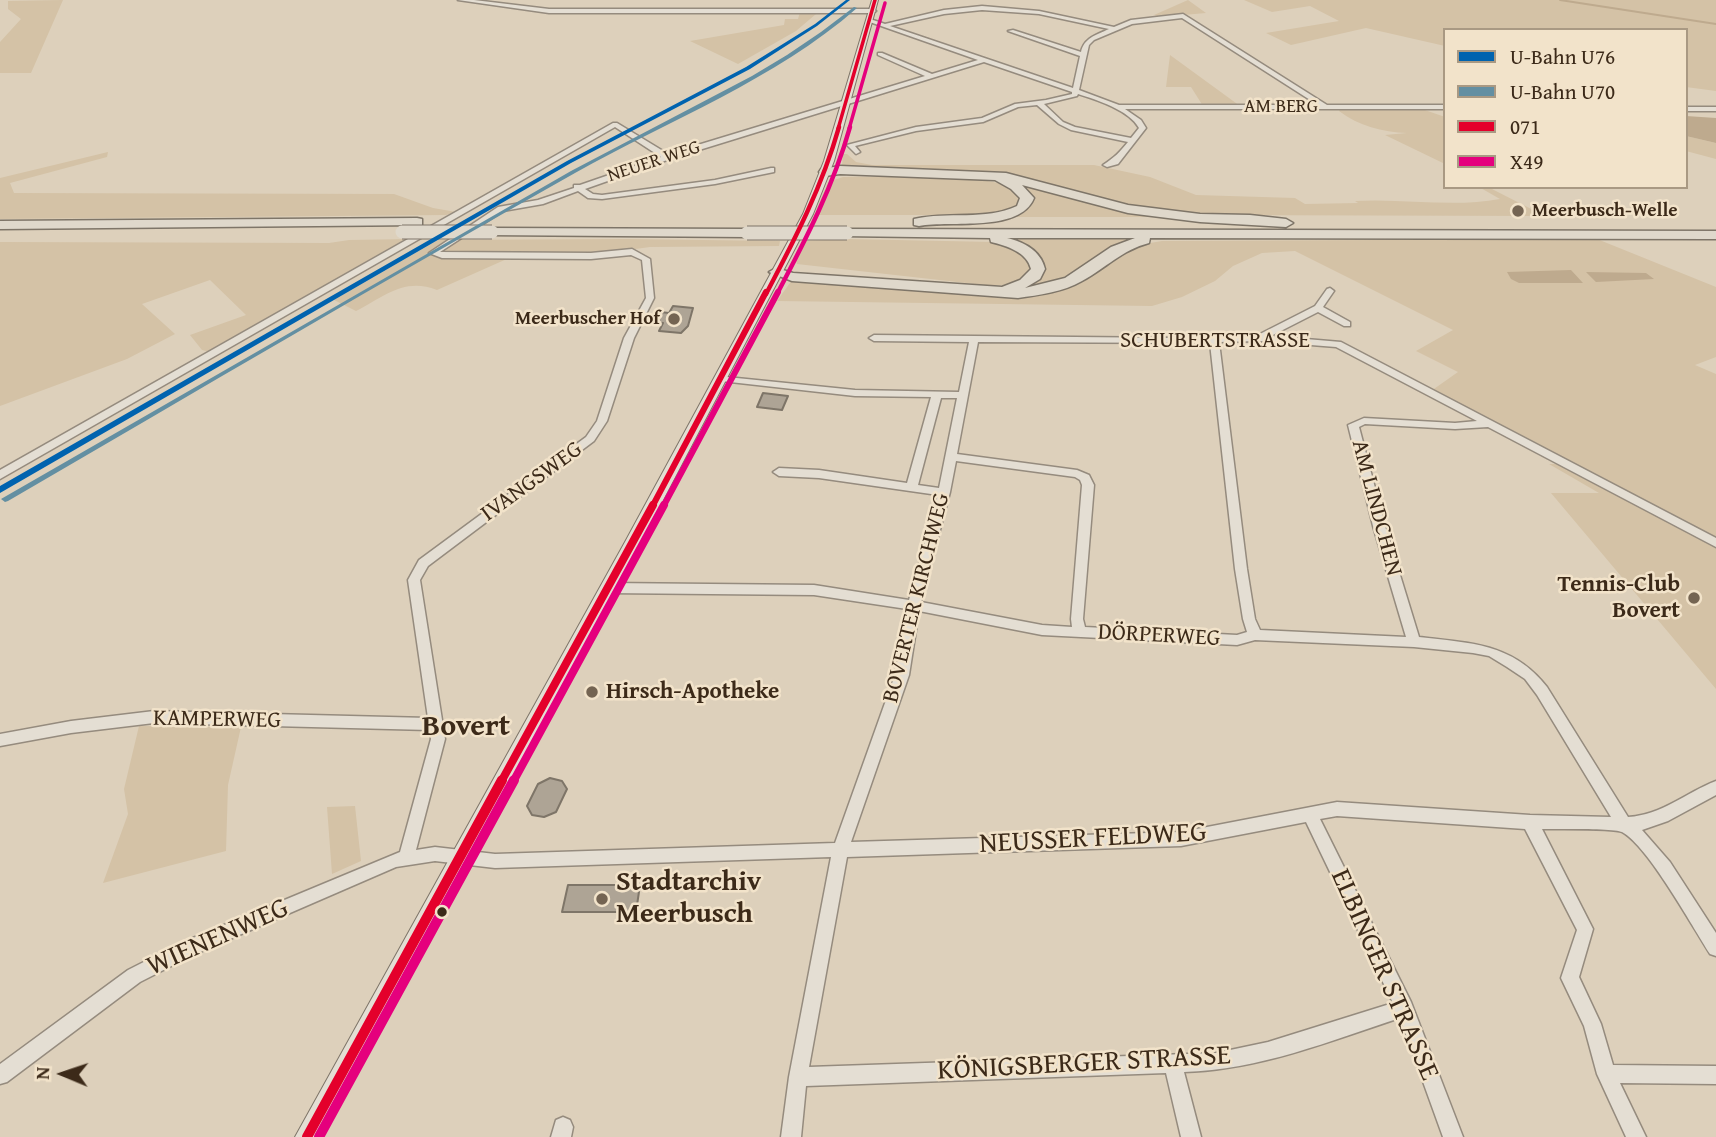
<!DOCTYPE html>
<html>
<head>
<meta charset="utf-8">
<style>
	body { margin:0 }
	#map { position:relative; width:1716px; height:1137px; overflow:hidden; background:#ddd0bb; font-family:"Gentium Book Plus",serif }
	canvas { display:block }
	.legend { position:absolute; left:1443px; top:28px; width:245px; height:161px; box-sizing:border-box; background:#f2e3ca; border:2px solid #a99983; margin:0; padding:9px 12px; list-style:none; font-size:21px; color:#3c2a19 }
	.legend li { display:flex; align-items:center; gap:14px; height:35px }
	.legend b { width:35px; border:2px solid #a99983 }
	.north { position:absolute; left:28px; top:1039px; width:70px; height:70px; -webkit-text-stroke:5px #f2e3ca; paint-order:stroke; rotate:272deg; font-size:19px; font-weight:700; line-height:28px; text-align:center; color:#3c2a19 }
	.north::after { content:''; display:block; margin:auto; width:24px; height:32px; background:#3c2a19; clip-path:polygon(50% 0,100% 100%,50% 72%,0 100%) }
</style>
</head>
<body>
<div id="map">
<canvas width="1716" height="1137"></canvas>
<ul class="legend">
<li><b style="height:9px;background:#0063af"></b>U-Bahn U76</li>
<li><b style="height:9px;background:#638fa2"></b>U-Bahn U70</li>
<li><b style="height:9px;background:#e4002b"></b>071</li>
<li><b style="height:9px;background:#e5007d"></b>X49</li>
</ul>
<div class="north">N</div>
</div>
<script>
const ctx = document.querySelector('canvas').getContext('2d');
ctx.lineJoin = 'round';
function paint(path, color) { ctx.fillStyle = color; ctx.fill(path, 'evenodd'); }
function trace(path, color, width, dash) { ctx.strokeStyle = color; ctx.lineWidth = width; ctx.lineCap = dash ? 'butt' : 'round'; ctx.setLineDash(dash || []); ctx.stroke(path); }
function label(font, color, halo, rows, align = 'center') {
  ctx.font = font + ' "Gentium Book Plus",serif'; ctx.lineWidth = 5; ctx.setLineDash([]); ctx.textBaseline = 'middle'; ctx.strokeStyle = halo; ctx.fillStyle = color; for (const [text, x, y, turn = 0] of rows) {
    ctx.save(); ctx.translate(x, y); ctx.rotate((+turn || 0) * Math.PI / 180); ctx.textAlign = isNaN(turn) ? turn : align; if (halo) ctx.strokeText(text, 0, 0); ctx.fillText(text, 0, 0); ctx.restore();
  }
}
paint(new Path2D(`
	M63,0L31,73H0V42L21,19L8,9V1Z
	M1188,0L1206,13L1160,17L1154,15Z
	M1244,0H1716V91L1686,87V30H1445V46L1366,28L1291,45L1266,33L1339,21L1310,6L1272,12Z
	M800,12L816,14L796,31L738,64L690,41L784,25L785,19H798Z
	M1170,55L1240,106H1203L1191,87H1166Z
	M1340,109H1422L1445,117V164L1385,135L1407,133C1382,132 1359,126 1339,111Z
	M1686,136L1716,143V159L1686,151Z
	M108,152L107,157L10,183L14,193L394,194L433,208L456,212L446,215L0,219V178Z
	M843,154H847L856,162L872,165H1094L1150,177L1196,195L1295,198L1305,204L1358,203L1355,201C1403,198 1453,208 1500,199L1479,187H1488L1545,216L1199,215L1131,207L1011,175L842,166Z
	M843,177C872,177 998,173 1016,190C1017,191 1020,198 1021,199L1016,208L995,215H814L828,182Z
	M1005,178L1169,217H1010L1023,212L1030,202Z
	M411,239L210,352L202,350L190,335L246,315L210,280L142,304L175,334L127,359L0,406V242L329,243L349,240Z
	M627,239L780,241L779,246L650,247L592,255L518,254L437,290C405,277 385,296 356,311L334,300L438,240Z
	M846,239L994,242L1007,244L1026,254L1031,268C1022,286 1002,286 984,285L797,264L795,257L804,241Z
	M1006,239H1139L1070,278L1018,292L1042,268Z
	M1597,239L1716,287V357L1695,365L1716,374V541L1431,391L1458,372L1416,351L1453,330L1295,251L1262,253L1233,266L1215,281L1182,297L1152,306L777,301L792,280L1014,298L1058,292L1056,291L1138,245L1162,241Z
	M1549,464H1562L1716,546V689L1551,493H1599Z
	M139,726L241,727L228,785L226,851L103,883L128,814L124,789Z
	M355,806L361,861L332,874L327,807Z`), '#d4c2a6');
paint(new Path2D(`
	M1686,116L1716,118V143L1686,136Z
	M1571,270L1583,283H1519L1511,279L1507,272Z
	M1586,272L1646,273L1654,279L1596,282Z`), '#beaa8e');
trace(new Path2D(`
	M1560,0L1716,24`), '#beaa8e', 2);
const building = new Path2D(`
	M673,306L693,308L688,326L681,333L659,331L663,323L655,322L660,312L669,313Z
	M763,393L788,396L782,410L757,407Z
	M550,778L562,781L567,789L556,812L544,817L532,815L527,806L538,784Z
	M568,885H640L636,912H562Z`);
paint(building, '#aea495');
trace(building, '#7e7568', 2);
const street = new Path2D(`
	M458,0H474L549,9H873L876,11L873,13H549Z
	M982,6L1039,11L1114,27L1131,20L1183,14L1327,105H1445V109H1125L1141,120L1146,128L1118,164L1107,167L1103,165C1115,157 1119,153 1128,142L1071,130L1059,124L1037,105L1018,107L983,122L916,131L855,146L860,152L856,154L847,145L916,127L982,118L1015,104L1046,100L1072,94V92L984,62L670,159L585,189L593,194L602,195L715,180L771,168H774V172L715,184L602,199L588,198L578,191L543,204L503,211L440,252L591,253L632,249L650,259L654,298L634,338L607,421L594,441L428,566L420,580L445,739L416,850L435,847L495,854L835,843L895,675L907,609L814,595L607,593L601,588L607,583L814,585L909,600L938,495L819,478L779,476L773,472L779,468L819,470L907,483L931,397L855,396L721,381L716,378L717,376L855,390L959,392L969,342L874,341L869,338L874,335L1176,338L1258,335L1315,306L1327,289L1330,288L1334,291L1323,307L1350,322V326H1344L1318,312L1271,336L1341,342L1716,538V547L1488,427L1455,429L1365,424L1359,427L1385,526L1419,637C1470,643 1513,643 1547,687L1628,817C1662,815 1685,793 1716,781V795L1668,821L1642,830L1670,862L1716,933V956L1710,954C1692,926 1648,846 1622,832C1615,828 1555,829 1542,829L1593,929L1579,977L1601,1024L1613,1065L1716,1066V1084L1620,1083L1646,1137H1626L1597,1074L1584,1026L1561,978L1577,930L1525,829L1337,816L1320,819L1411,1002L1463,1137H1443L1400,1018C1330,1041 1259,1070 1184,1072L1201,1137H1181L1166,1073L806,1086L801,1137H781L789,1077L831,857L495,868L435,861L396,867L193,955L140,982L7,1082L0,1084V1064L128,970L181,943L400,852L431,739L429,730L154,723L71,733L0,746V734L71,721L154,711L428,718L408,580L419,560L586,437L597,421L624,338L646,298L642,260L631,255L591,259L442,258L429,253L498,207L538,200L574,188V185H580L661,157L615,127L0,479V470L613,123H617L668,154L925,76L878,55V53H882L932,74L978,60L867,21L870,19L885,24L944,10ZM982,10L1039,14L1109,29C1096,35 1084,38 1081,52L1013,30L1008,31L1080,56L1073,88L890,26L944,14ZM1182,18L1318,105H1119L1079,90L1089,45L1094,40L1132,24ZM1078,94C1097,100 1129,110 1139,128L1131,138L1075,127L1063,122L1044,104L1077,96ZM1260,341L1336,347L1477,421L1455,423L1364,418L1348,425L1373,526L1406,637L1260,630L1255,619L1247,569L1219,342ZM978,342L1210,343L1235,569L1243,619L1247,632L1237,635L1085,627L1083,619L1094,485L1089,475L1077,470L957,454ZM941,398H957L939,488L918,485ZM956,461L1075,477L1080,480L1082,485L1071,619L1072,627L1042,625L921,602L950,492ZM919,611L1042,635L1237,645L1255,640L1414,647L1473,653L1489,656L1507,667L1525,679L1537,695L1611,817L1530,815L1337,802L1181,832L851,842L909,675ZM1306,822L1393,1003L1268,1042L1216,1053L809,1067L847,857L1181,846Z
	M1686,107H1716V111H1686Z
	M563,1117L570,1120L573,1127L571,1137H551L556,1120Z`);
const secondary = new Path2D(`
	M872,0H878L834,161L813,214L641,542L320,1137H295L625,542L803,214L824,161Z`);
const highway = new Path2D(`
	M840,166L1006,173L1128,205L1200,214L1250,215L1286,219L1293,223L1286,227L1200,222L1128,213L1022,185L1034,198C1020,233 951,220 919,226L914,225V219C948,211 985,221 1017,206L1020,198L1011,189L995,180L840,174L825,176L819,172L821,169Z
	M417,218L422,219V225L0,229V221Z
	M492,228L747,229L754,233L747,237L487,235L485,232Z
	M847,229L1716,231V239L1150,238L1149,243C1122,250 1106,268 1082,281C1063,292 1039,295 1018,298L792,281L769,272L776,268L793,273L1002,287L1020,280L1031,269C1027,252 1007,246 991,242L990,238L842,236V230ZM1007,238H1135L1111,247L1065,278L1025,288L1040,279L1045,269C1041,251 1024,242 1007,238Z`);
trace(street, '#958b7e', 3);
trace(secondary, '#7e7568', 2);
trace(highway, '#7e7568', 3);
paint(street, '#e4ded3');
paint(secondary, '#e4ded3');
paint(highway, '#dfd8cb');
const highwayBridge = new Path2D(`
	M402,232H492
	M747,233H847`);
trace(highwayBridge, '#7e7568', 15, []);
trace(highwayBridge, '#dfd8cb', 13);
trace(new Path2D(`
	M838,129L875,0`), '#e4002b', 3.5);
trace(new Path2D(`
	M766,294C795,239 822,187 839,127`), '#e4002b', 4.5);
trace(new Path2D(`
	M652,507L766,292`), '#e4002b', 6);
trace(new Path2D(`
	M501,782L653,505`), '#e4002b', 8);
trace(new Path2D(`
	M307,1137L502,780`), '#e4002b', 10);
trace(new Path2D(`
	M849,129L885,3`), '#e5007d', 3.5);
trace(new Path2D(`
	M777,294C806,239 833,187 850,127`), '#e5007d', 4.5);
trace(new Path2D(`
	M663,507L778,292`), '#e5007d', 6);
trace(new Path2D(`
	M513,782L664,505`), '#e5007d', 8);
trace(new Path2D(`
	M319,1137L514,780`), '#e5007d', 10);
paint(new Path2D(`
	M846,0H850L817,26L750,69L571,163L0,493V486L567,161L746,67L815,24Z`), '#0063af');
paint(new Path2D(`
	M854,7L857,8C775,80 669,120 575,173C385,280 197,391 8,501L5,502L1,499L571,171L752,76L787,55L821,32Z`), '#638fa2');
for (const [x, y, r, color] of [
	[1518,211,7,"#746452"],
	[674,319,7,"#746452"],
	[1694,598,7,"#746452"],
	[592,692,7,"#746452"],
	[602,899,7,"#746452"],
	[442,912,6,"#3c2a19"]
]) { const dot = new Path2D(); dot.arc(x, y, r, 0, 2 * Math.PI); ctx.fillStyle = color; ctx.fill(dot); trace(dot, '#f2e3ca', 2.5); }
label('19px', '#3c2a19', '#f2e3ca', [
	["AM BERG",1281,107],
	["NEUER WEG",654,162,-18]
]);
label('bold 19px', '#3c2a19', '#f2e3ca', [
	["Meerbusch-Welle",1532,211],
	["Meerbuscher Hof",660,319,"right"]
], 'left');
label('23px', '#3c2a19', '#f2e3ca', [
	["SCHUBERTSTRASSE",1215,341],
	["IVANGSWEG",532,482,-36],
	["AM LINDCHEN",1376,508,75],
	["BOVERTER KIRCHWEG",917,598,-76],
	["DÖRPERWEG",1159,636,3],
	["KAMPERWEG",217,720,1]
]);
label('bold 23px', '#3c2a19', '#f2e3ca', [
	["Tennis-Club",1680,585],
	["Bovert",1680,611],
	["Hirsch-Apotheke",606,692,"left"]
], 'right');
label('28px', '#3c2a19', '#f2e3ca', [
	["NEUSSER FELDWEG",1093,839,-3],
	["WIENENWEG",218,938,-24],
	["ELBINGER STRASSE",1384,975,66],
	["KÖNIGSBERGER STRASSE",1084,1064,-3]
]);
label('bold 28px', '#3c2a19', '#f2e3ca', [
	["Stadtarchiv",616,883],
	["Meerbusch",616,915]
], 'left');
label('bold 30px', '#3c2a19', '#f2e3ca', [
	["Bovert",466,727]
]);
</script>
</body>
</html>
